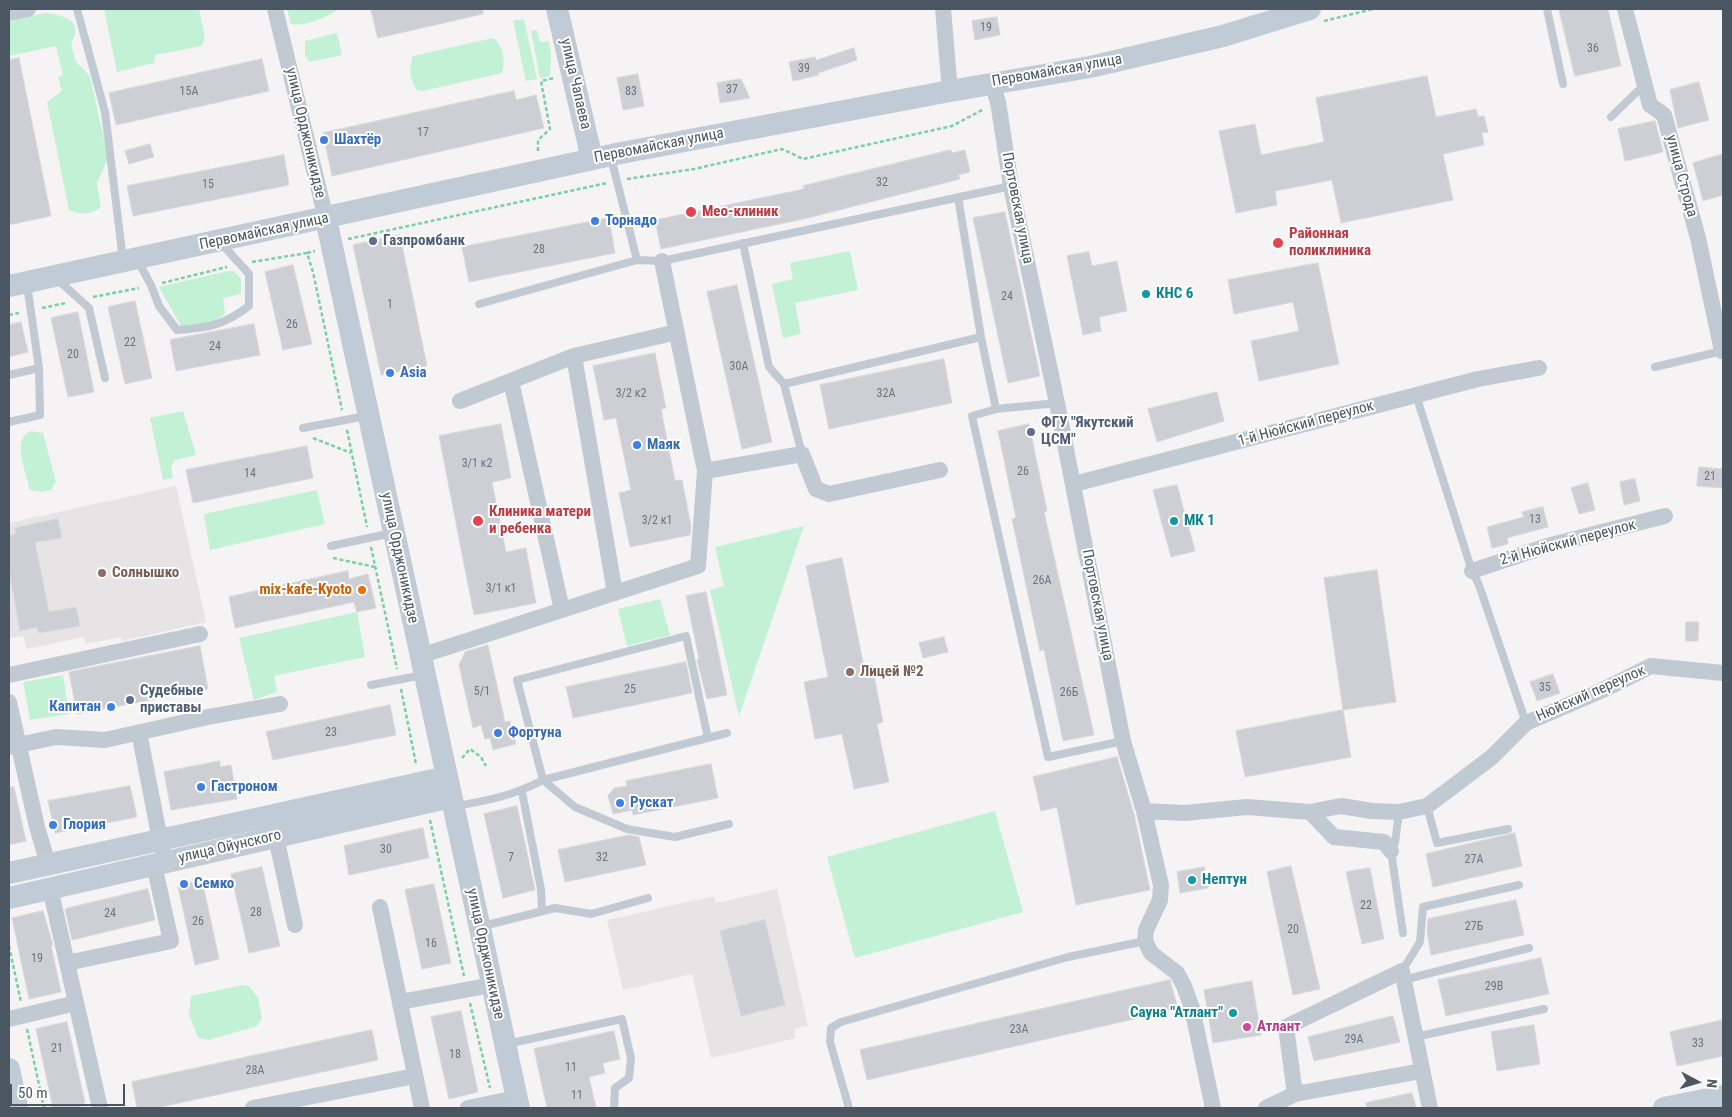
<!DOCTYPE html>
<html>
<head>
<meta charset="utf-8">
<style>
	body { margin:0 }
	#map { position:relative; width:1732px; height:1117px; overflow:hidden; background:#f5f3f3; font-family:"Roboto Condensed",sans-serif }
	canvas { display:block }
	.frame { position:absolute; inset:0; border:10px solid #4a5661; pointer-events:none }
	.north { position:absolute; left:1672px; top:1057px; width:50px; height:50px; -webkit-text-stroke:4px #fff; paint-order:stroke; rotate:96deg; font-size:14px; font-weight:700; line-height:20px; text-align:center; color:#4a5661 }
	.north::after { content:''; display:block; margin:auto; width:18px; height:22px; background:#4a5661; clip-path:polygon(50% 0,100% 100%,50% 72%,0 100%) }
	.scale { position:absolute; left:10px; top:1084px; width:115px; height:22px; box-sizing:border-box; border:2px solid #4a5661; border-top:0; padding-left:6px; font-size:15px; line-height:18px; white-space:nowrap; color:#4a5661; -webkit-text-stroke:4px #fff; paint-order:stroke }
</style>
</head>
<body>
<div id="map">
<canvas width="1732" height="1117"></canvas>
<div class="frame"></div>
<div class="north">N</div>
<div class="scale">50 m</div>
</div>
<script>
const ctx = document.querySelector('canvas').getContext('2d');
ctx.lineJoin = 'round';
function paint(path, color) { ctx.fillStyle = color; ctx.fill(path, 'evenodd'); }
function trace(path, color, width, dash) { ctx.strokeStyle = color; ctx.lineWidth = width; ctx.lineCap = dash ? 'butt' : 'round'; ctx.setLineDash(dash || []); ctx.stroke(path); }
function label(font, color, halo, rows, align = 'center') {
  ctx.font = font + ' "Roboto Condensed",sans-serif'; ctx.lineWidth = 4; ctx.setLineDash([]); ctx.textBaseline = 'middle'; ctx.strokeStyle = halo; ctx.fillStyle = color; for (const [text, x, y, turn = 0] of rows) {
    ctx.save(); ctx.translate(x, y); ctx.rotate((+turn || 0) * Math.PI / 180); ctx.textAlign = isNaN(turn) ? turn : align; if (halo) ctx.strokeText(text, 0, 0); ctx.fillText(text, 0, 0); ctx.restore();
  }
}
paint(new Path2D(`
	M176,486L206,622L122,641L121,637L86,644L84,637L27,649L23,636L9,638V523Z
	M777,889L808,1026L794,1029L796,1038L711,1058L692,974L623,990L607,920L714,896L716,903Z`), '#e6e4e5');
paint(new Path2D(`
	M104,9H199L205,37L202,46L155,55L154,63L117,72Z
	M287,9H339C327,17 306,27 291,24Z
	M46,13C69,17 83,20 71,45L76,62L90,76L108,158L97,183L101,207C91,215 81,215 69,210L47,102L62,91L58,77L63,75L56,46L9,56V21Z
	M524,19L537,79L526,81L513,21Z
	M537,30L540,42L549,41L551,53L550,76L540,78L531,31Z
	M337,33L342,55L309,62L305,55V41Z
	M493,38C503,44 506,62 502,73L423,91L417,90C410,80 408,68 413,56Z
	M850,251L858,290L795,303L801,334L783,338L772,284L793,279L790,263Z
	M228,271H234L241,279V294L223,298L225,313C216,324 195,327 181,326L159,287Z
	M183,411L196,455L175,460L171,467L173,478L163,480L150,418Z
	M31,431L43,433L56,482L51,490L42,492L30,490C27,474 10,438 31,431Z
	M317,490L325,524L210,550L204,514Z
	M804,526L739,716L710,590L724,586L715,547Z
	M660,599L670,635L627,646L618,609Z
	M357,612L365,657L274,676L277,692L254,700L239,638Z
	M63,675L69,714L30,720L23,682Z
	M995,811L1023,912L855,958L827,857Z
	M243,985L249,986L258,998L262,1018L257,1026L209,1040L198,1038L189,1014L191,996Z`), '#c3f1d5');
const building = new Path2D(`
	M371,9H483V14L378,38Z
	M1559,9H1608L1621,66L1575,76Z
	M997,17L1000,35L975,40L972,21Z
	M854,48L857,60L818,73L819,75L793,81L789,62L815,57L816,60Z
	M19,58L51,216L9,225V60Z
	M262,59L269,91L116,125L109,93Z
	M638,74L644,106L623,110L617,78Z
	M1427,76L1436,117L1476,109L1478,117L1484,116L1488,132L1482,133L1484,145L1443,154L1453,200L1341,223L1332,180L1275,191L1277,205L1236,213L1219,131L1255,124L1261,155L1324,142L1316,98Z
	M741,79L750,98L720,103L717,83Z
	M1699,82L1709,120L1678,128L1670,90Z
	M514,91L516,100L536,95L544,128L332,176L323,133Z
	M1655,121L1663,152L1625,161L1618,129Z
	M150,144L154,157L129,164L125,151Z
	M951,150L952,153L965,150L970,172L958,175L960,179L808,218L661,249L655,220L804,189L803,186Z
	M1723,154V195L1703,201L1693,163Z
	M284,155L289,185L133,216L127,186Z
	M1005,212L1040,376L1008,383L973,218Z
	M609,218L615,253L469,282L462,247Z
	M400,235L427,366L381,375L353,245Z
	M1089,252L1092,266L1117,261L1127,311L1099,317L1101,331L1083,335L1067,256Z
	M1318,263L1339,364L1259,381L1251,341L1299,331L1293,302L1234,314L1228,280Z
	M293,265L312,344L283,350L265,272Z
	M737,285L772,442L742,449L707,292Z
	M135,301L152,378L125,384L108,307Z
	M78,312L94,392L68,397L51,318Z
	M21,322L28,352L9,357V325Z
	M254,324L260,355L176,371L170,340Z
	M655,353L666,408L661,409L675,481L682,480L691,526L690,535L630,547L619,493L631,490L616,418L604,420L593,366Z
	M944,359L952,403L829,429L820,385Z
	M1217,392L1224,421L1157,442L1148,409Z
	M501,424L511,478L492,482L506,552L526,548L536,603L474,615L439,436Z
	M1029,424L1047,511L1044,512L1094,735L1063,741L1044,650L1040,651L1012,519L1016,518L998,431Z
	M307,446L313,478L193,503L186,470Z
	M1699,467L1723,469V488L1697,486Z
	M1635,479L1640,501L1624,505L1620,482Z
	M1588,483L1595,510L1579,514L1571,488Z
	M1177,485L1195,551L1171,557L1153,490Z
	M1543,507L1548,527L1507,538L1508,544L1492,548L1487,527L1524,517L1522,512Z
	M58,519L62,538L35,542L49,612L76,607L80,626L39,633L37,627L20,631L9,570V536L16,534L15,528Z
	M842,558L864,667L872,665L883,722L877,724L889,782L854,789L842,734L815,739L804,682L828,677L806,566Z
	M1377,570L1396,702L1343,710L1324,578Z
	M348,571L349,579L368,574L376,608L357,612L354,602L235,628L229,597Z
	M706,592L727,695L707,699L697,660L699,659L686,596Z
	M1686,622H1699L1698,641H1686Z
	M944,637L948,652L923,658L919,643Z
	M488,645L505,722L510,721L516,744L493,750L490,738L485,739L481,725L473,728L459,665L465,652Z
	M200,646L208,689L77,714L69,672Z
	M686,662L692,693L573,718L566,687Z
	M1553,674L1560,693L1537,701L1530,682Z
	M390,705L396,735L273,760L266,732Z
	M1343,710L1351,757L1245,777L1236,731Z
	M1117,757L1134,814L1150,890L1076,905L1057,807L1041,811L1033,777Z
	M220,761V767L231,765L237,799L171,810L164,772Z
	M711,764L718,798L633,815L632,810L613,814L608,796L614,788L627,786L626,781Z
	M130,786L137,817L55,833L48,801Z
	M14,787L26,841L9,845V788Z
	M517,806L535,890L503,898L484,814Z
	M423,828L429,858L349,875L344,846Z
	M1515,833L1522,866L1433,887L1426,854Z
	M629,835L639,837L646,865L565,882L558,850Z
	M1291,866L1320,989L1293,995L1267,872Z
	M262,867L280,946L249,953L231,874Z
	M1204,867L1208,888L1180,893L1177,872Z
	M1370,868L1384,939L1362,944L1346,872Z
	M202,880L219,959L195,965L178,886Z
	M434,884L451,963L422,969L405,890Z
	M148,889L155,920L72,940L65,909Z
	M1516,900L1524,935L1431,955L1427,932L1428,919Z
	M43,911L53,945H51L61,992L29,999L12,918Z
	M765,920L785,1005L741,1016L720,931Z
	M1541,958L1549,994L1446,1016L1438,980Z
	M1170,980L1178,1009L867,1080L860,1050Z
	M1252,981L1261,1035L1213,1043L1204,990Z
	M461,1011L478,1092L449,1099L431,1017Z
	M1393,1016L1400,1042L1314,1061L1308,1037Z
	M1723,1020V1056L1677,1066L1670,1032Z
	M67,1022L85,1103L80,1104L81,1108H53L36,1029Z
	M1534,1025L1540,1064L1497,1071L1491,1032Z
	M372,1030L378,1060L156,1108H137L132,1082Z
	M614,1031L620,1059L603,1063L605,1073L589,1077L596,1108H547L534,1049Z
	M1412,1093L1416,1108H1367L1366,1103Z`);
paint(building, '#cdcfd5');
trace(building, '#d7d9de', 1);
trace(new Path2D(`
	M1324,21L1373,9
	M538,151V140L550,129L541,81L554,78
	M627,179L694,169L782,149L803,159L952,126L984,109
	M348,239L607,183
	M307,253L315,251
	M252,262L307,253L313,272L342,410
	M162,283L227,267
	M93,297L139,288
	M42,308L66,303
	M9,315L19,313
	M347,430L367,527
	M313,438L351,453
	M371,547L397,669
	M333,558L375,567
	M401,689L416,764
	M462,758L470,749L481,757L486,766
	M430,820L464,976
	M9,946L21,1002
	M470,1003L490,1088
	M27,1029L44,1108`), '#7ad0a6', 2.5, [4, 2.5]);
trace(new Path2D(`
	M77,9L105,112L123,260
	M1547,9L1563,84
	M1611,117L1645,84
	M611,158L637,260
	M958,197L981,337L996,409
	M743,243L769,367L784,384L802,454
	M138,261L151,285L159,306L177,330C208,328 224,325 249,306V274L221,243
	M57,279L89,308L105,378
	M479,304L637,260L662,261L1011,186
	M1655,367L1722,351
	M9,375L39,368
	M784,384L981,337
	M1416,395L1472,571L1479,585L1526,723
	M1057,403L996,409L972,416L1048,757L1123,741
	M9,422L40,415L39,368L27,284
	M303,428L366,416
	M331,546L392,533
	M371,685L423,675
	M708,738L686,636L517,680L543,780L575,807L627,829L675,837L729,824
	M522,792L541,889L542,911
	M455,806C487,801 515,795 543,780L727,733
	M1427,806L1437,843L1508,829
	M1399,812L1395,843L1391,851L1403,933
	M483,926L555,908L591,914L648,898
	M1402,971L1420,942L1423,907L1519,885
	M1403,980L1529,948
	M1415,1037L1544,1009
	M507,1044L622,1019L631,1058L629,1078L615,1088L614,1108
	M849,1108L830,1042L831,1028L841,1022L1068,957L1145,941`), '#c1cad2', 8);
trace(new Path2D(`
	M275,9L326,219
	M943,9L950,91
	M1625,9L1650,105L1664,115L1698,238L1722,351
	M9,13L28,9
	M992,83L998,102L1011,186L1057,403L1123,741L1144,811L1161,885L1160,900L1146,930L1145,941L1151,953L1177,973L1184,986L1192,1008L1213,1108
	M574,356L615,593
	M511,381L562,610
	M460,401L574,356L677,332
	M705,471L802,454L816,489L829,494L940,470
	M1074,484L1478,379L1539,368
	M1472,571L1547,546L1665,516
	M420,656L698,566L705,471L662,261
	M9,675L200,634
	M9,702L37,827L48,864
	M139,732L162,850
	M9,747L56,737L105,740L208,717L280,704
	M1144,811L1184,813L1247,807L1310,812L1341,806L1372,811L1399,812L1427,806L1492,757L1526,723L1603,690L1651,666L1723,673
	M1310,812L1334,837L1384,842L1391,851
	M276,837L295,925
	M50,888L100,1108
	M380,907L422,1108
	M67,963L171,941L154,865
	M400,1002L492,985
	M9,1019L76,1003
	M1295,1094L1422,1071
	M253,1108L415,1076
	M468,1108L516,1098
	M1266,1108L1295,1094L1286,1027L1402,971L1430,1108`), '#c1cad2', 16);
trace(new Path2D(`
	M557,9L592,159
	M326,219L519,1108
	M9,286L621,153L950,91L1090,67L1223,36L1310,9
	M9,873L447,777
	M9,898L451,797
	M9,1069L17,1108
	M1664,1108L1723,1096`), '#c1cbd6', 22);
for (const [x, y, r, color] of [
	[324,140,5,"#3f7fe0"],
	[691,212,6,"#e0444e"],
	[595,221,5,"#3f7fe0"],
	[373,241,5,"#5c6f8a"],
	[1278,243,6,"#e0444e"],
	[1146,294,5,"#0f9aa8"],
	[390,373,5,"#3f7fe0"],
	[1031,432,5,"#5c6f8a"],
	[637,445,5,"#3f7fe0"],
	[478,521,6,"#e0444e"],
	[1174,521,5,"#0f9aa8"],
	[102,573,5,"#8d6e63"],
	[362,590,5,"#e8710a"],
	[850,672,5,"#8d6e63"],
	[130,700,5,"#5c6f8a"],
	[111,707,5,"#3f7fe0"],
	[498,733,5,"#3f7fe0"],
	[201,787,5,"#3f7fe0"],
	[620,803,5,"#3f7fe0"],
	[53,825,5,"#3f7fe0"],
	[1192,880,5,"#0f9aa8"],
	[184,884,5,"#3f7fe0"],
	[1233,1013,5,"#0f9aa8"],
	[1247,1027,5,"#d1479c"]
]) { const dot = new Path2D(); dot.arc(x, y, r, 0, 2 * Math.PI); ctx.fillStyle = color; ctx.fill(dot); trace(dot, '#fff', 2); }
label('12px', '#6b747e', null, [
	["19",986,28],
	["36",1593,49],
	["39",804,69],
	["37",732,90],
	["15А",189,92],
	["83",631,92],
	["17",423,133],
	["32",882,183],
	["15",208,185],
	["28",539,250],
	["24",1007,297],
	["1",390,305],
	["26",292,325],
	["22",130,343],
	["24",215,347],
	["20",73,355],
	["30А",739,367],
	["3/2 к2",631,394],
	["32А",886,394],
	["3/1 к2",477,464],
	["26",1023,472],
	["14",250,474],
	["21",1710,477],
	["13",1535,520],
	["3/2 к1",657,521],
	["26А",1042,581],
	["3/1 к1",501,589],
	["35",1545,688],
	["25",630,690],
	["5/1",482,692],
	["26Б",1069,693],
	["23",331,733],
	["30",386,850],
	["7",511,858],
	["32",602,858],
	["27А",1474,860],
	["22",1366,906],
	["28",256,913],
	["24",110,914],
	["26",198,922],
	["27Б",1474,927],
	["20",1293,930],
	["16",431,944],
	["19",37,959],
	["29В",1494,987],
	["23А",1019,1030],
	["29А",1354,1040],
	["33",1698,1044],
	["21",57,1049],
	["18",455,1055],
	["11",571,1068],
	["28А",255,1071],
	["11",577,1096]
]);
label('15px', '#4a5661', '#fff', [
	["Первомайская улица",1057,71,-10],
	["улица Чапаева",575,84,77],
	["улица Орджоникидзе",305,133,77],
	["Первомайская улица",659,146,-11],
	["улица Строда",1681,176,75],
	["Портовская улица",1017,208,79],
	["Первомайская улица",264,232,-12],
	["1-й Нюйский переулок",1306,424,-15],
	["2-й Нюйский переулок",1568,543,-15],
	["улица Орджоникидзе",399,558,78],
	["Портовская улица",1097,605,79],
	["Нюйский переулок",1591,694,-24],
	["улица Ойунского",230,847,-13],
	["улица Орджоникидзе",485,954,78]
]);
label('bold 15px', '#366cbe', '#fff', [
	["Шахтёр",334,140],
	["Торнадо",605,221],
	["Asia",400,373],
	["Маяк",647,445],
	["Капитан",101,707,"right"],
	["Фортуна",508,733],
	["Гастроном",211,787],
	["Рускат",630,803],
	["Глория",63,825],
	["Семко",194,884]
], 'left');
label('bold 15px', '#be3a42', '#fff', [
	["Мео-клиник",702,212],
	["Районная",1289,234],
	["поликлиника",1289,251],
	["Клиника матери",489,512],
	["и ребенка",489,529]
], 'left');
label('bold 15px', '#4e5e75', '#fff', [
	["Газпромбанк",383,241],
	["ФГУ \"Якутский",1041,423],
	["ЦСМ\"",1041,440],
	["Судебные",140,691],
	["приставы",140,708]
], 'left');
label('bold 15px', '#0d838f', '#fff', [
	["КНС 6",1156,294],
	["МК 1",1184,521],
	["Нептун",1202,880],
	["Сауна \"Атлант\"",1223,1013,"right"]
], 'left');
label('bold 15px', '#785e54', '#fff', [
	["Солнышко",112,573],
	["Лицей №2",860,672]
], 'left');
label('bold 15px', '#c56008', '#fff', [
	["mix-kafe-Kyoto",352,590]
], 'right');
label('bold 15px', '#b23c85', '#fff', [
	["Атлант",1257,1027]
], 'left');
</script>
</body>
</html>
